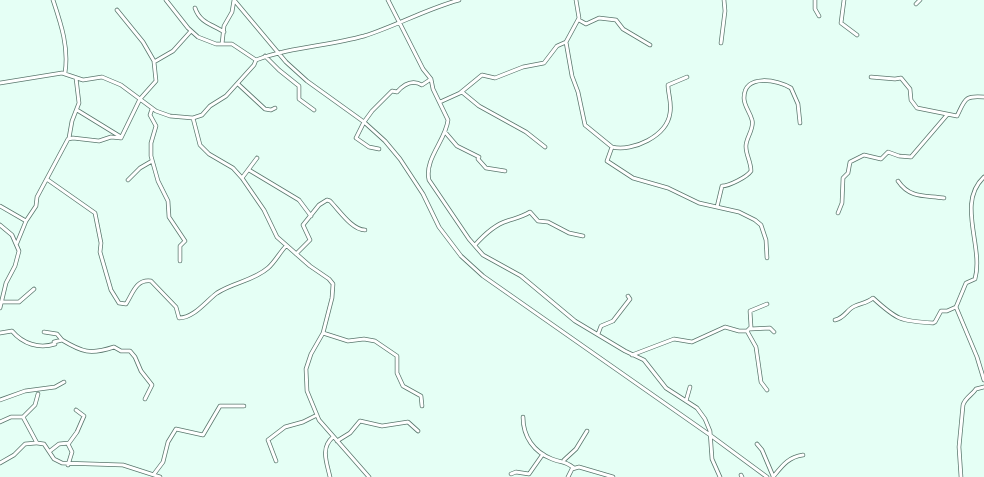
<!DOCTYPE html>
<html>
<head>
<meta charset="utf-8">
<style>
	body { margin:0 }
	canvas { display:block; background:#e5fff5 }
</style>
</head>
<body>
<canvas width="984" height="477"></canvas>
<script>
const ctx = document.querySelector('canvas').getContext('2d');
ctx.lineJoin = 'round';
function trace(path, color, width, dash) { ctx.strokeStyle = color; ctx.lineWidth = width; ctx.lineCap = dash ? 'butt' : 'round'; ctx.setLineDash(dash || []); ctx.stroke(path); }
const street = new Path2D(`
	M53,0C61,24 69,47 65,73
	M166,0L188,28L198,37L216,44H232L256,60C290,47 328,46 364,36C396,26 426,9 459,0
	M234,0L286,62L307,81L364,122L385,141L400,159L423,194L439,227L461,256L483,276L710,435L767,477
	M388,0L423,69L431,79L433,89L448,120C446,140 424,159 429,180L469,239L483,255L521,276L575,321L625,351L644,360L666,388L697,408L705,419L710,431L712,459L720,477
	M576,0L579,18L566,42L572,76L578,92L585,125L612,147L607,161L633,178L668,188L699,203L739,212L755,220L761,225L766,240L767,258
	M815,0V9L819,16
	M844,0L841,23L857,35
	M916,4L920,0
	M195,8C200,23 212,24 224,32
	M117,10L143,42L154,61
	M579,20L586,24L599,18L616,20L623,29L650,45
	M721,43L725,11L724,0
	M222,44L224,26L232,12L234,0
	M265,56L279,70L299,86V99L314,110
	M871,77L895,79L901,78L910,89L911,100L917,108L957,116C965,100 964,95 984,97
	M0,83L62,73L83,80L102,77L121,85L156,111L170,116L193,118L202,115L210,106L226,96L254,65L256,60
	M238,84L265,109L271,110L275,108
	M462,92L479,106L526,132L545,147
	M440,102L460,93L482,75L495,78L523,67L544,63L557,46L566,42
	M152,109L150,115L156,126L151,143V156L158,181L168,201L169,217L185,241L180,246V261
	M77,110L121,137
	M193,118L200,145L209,154L233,168L242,178L264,210L277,237L310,266L329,279L333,284L332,298L323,333L311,354L306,369L307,391L319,420L369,477
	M445,132L457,146L479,157L478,159L486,168L505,171
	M69,138L72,121L79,103L76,78
	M612,147C633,152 667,136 670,113C672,103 668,94 668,85L687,77
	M379,149L369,147L356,138L364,122L372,111L392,91L397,92C404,84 412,79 422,85L431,79
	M249,170L299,200L311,216
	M984,177C956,203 984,246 975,279L966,283L956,307L977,357L984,380
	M242,178L257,158
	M48,180L95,213L101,243L100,252L111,290L119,303L126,304C133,293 136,279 151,281L176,307L179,318C194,318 206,301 217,293C234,282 253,281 268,268C275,262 280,252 286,246
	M128,180L140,168L152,161
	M898,181C910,199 926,195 944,198
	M0,206L26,221
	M717,207L722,186C729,186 747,177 751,171C751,162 746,155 746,147C745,139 755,128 752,120C750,112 744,106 744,98C744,73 778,80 791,88L798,104L800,123
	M838,213L842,203L843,178L848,173L850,162L864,155L881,159L888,152L899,156L911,157L947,115
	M0,225L12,235L19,251L15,266L6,283L0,308
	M17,243L26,221L36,206L37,197L68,139L73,138L99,141L111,137L121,138L140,99L156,81L154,62L173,51L191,31
	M475,245C483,236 494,225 507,221C516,218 522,217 530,212L538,221L548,222L569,233L583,236
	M296,254L310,240L303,225L319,205L327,200L330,201C339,210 352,230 365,230
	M2,302H19L34,289
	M835,320C845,318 847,309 855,306C862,303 867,303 873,298C897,320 900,321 933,323L935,322L941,311H947L956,307
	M750,329L770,328L774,332
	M747,331L756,347L761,382L767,390
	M44,332L57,334L62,340
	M0,333L12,331C23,344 39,349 55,344L54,342L62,340C82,352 90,355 114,347L121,351H130L135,357L141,371L152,385L145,399
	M323,333L348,341L364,339L375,341L397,356V373L403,386L421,396L422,406
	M598,334L601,326L613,321L630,299L628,296
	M632,355L674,339L692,342L725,327L739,331H747L751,327L750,311L767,304
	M0,400L25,391L55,387L64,382
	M686,401L690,387
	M23,417L35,405L38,394
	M523,417C523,437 534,452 552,459C564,464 562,459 574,468
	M0,422L11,417H23L37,443L44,444L54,459L62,463L123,465L160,477
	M337,441L350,433L360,421L382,426L408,422L418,431
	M757,444L762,450L773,476
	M50,451L59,444L69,443L77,432L84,416L76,410
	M564,460L576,449L587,431
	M276,461L268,440L285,427L303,422L317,415
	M0,463L14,455L25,444L36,443
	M68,465L72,452L68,444
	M154,474L163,462L168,442L176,429L203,435L220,406H244
	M511,474L516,472L529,474L543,454
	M741,475L742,477
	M330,477C327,463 320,448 333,437
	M568,477L572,469L579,467L613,477
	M773,477C782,466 788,457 803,455
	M961,477L959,447L963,405C965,398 972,395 976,389L984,387`);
trace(street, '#5a776d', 4.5);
trace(street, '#fff', 3);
</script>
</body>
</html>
